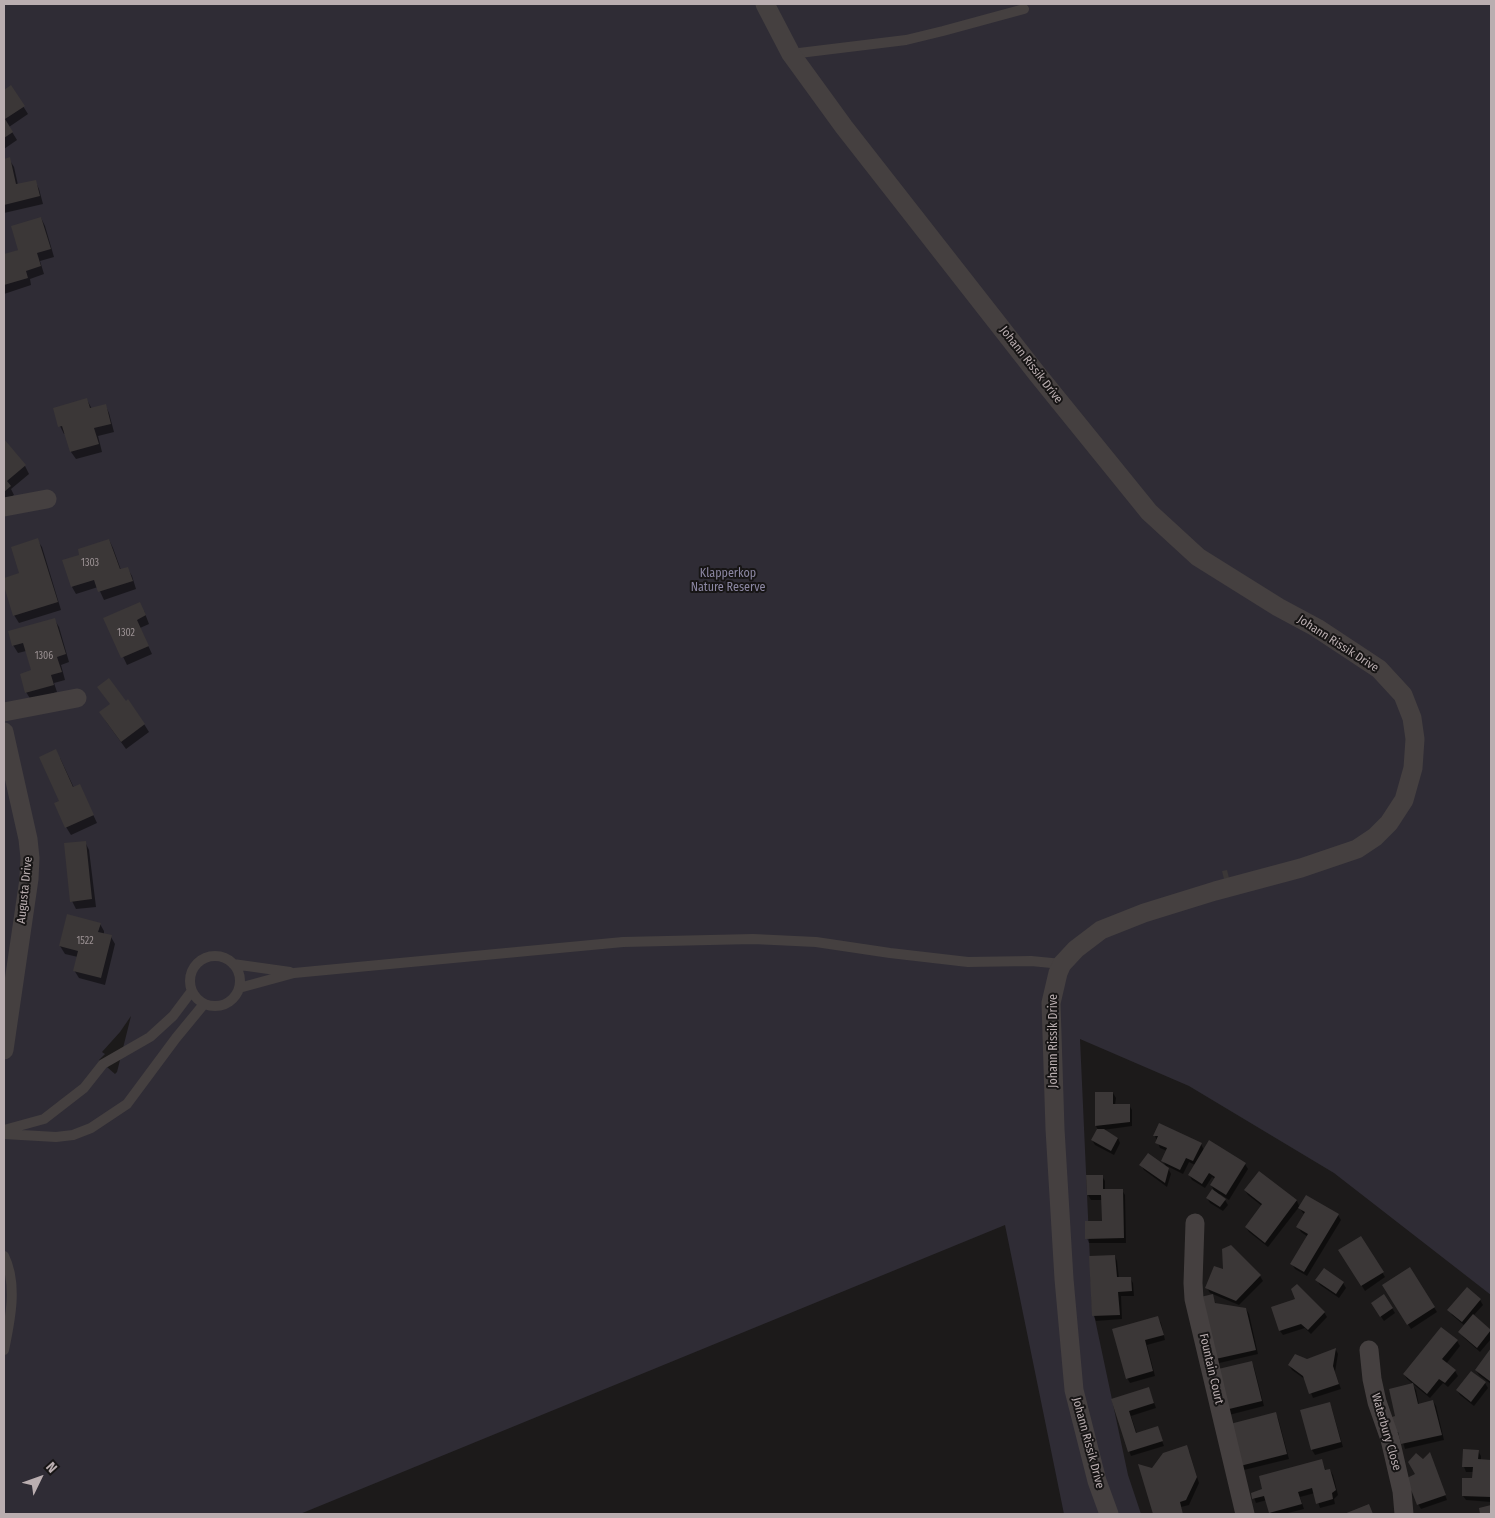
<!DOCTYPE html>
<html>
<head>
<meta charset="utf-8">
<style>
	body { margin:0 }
	#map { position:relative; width:1495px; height:1518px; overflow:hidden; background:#1c1a1a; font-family:"Fira Sans Condensed",sans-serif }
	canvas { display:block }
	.frame { position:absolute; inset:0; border:5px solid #baaeb0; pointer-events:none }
	.north { position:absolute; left:15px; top:1453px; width:50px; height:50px; -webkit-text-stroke:4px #171515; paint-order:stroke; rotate:48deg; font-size:14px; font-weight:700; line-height:20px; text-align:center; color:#baaeb0 }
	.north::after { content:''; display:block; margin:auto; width:18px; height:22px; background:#baaeb0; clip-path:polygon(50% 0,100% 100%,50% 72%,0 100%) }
</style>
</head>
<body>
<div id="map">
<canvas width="1495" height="1518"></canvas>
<div class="frame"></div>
<div class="north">N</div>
</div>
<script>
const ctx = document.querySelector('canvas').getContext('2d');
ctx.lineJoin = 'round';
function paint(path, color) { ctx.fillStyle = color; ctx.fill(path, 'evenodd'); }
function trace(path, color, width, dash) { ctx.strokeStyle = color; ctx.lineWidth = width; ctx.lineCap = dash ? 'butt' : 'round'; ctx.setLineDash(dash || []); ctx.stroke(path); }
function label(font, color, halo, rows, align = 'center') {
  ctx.font = font + ' "Fira Sans Condensed",sans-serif'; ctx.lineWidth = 4; ctx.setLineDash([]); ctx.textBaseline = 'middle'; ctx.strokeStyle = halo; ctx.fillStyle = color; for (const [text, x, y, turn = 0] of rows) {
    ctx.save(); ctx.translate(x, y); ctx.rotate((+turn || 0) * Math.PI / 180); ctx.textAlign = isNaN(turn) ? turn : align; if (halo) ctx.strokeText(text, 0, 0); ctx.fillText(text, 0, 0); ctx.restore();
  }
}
paint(new Path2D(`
	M4,4H1491V1295L1334,1173L1189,1086L1080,1039L1092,1305L1128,1475L1141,1514H1064L1005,1225L300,1514H4ZM131,1016L117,1072L115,1074L99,1060L105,1054L102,1052L120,1032Z`), '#2f2c35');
paint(new Path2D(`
	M11,87L28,114L9,127L17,140L4,149V92Z
	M9,159L14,167L18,185L35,181L39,189L43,204L4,213V160Z
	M41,218L45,226L54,257L40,261L44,274L30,279L31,285L4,294V255L19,250Z
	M87,400L92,409L105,405L109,413L114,432L98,436L102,452L76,459L71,452L66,433L64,434L60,426Z
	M4,441L25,466L29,474L11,489L14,495L4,503Z
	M37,540L42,547L61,610L19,623L14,615L4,579L20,574Z
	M109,540L113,548L121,570L127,568L132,576L136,589L104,600L98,587L76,594L72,587L81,556Z
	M144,611L149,624L140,628L152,654L127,665L105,619Z
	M54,619L59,627L69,662L61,665L65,680L54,683L57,692L31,700L26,692L32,671L26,651L18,653L13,645Z
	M105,720L144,724L149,732L126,749Z
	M60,758L74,788L83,793L97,823L71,835L66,827L61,801Z
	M85,842L89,850L96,907L76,909L72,901Z
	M100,924L104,931V935L111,937L115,944L105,985L79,978L74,970L78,957L65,954L60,946Z
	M1096,1093H1113L1116,1098L1115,1105H1129L1132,1110V1126L1103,1130L1118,1138L1120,1143L1114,1155L1095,1145L1092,1140L1098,1130L1096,1126Z
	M1160,1125L1201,1144L1204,1150L1245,1164L1248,1169L1229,1200L1220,1194L1219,1196L1225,1200L1228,1205L1223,1211L1210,1203L1207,1198L1216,1194L1211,1185L1215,1179L1212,1177L1205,1188L1192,1180L1189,1175L1195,1165L1189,1162L1183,1174L1167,1166L1171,1174L1167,1187L1144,1170L1141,1165L1167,1168L1163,1161L1167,1151L1160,1148L1155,1136Z
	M1259,1172L1297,1201L1300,1208L1338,1215L1341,1220L1307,1276L1295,1269L1292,1264L1308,1237L1301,1232L1298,1227L1305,1215L1303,1213L1299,1207L1268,1247L1249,1232L1246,1227L1262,1206L1248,1195L1245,1190Z
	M1102,1176L1105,1181V1191L1122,1190L1125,1195L1126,1243H1089L1087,1238L1103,1222V1200H1091L1088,1195L1087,1177Z
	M1361,1238L1385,1277L1365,1291L1340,1251Z
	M1231,1247L1260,1276L1263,1281L1239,1305L1210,1293L1207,1288L1224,1271Z
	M1115,1256L1117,1261L1119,1279L1130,1278L1133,1283L1134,1296H1121L1122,1319L1096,1321L1094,1316Z
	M1410,1269L1437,1312L1411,1329L1384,1286Z
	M1317,1280L1343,1283L1346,1288L1339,1298L1320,1285Z
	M1212,1296L1216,1304L1246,1309L1249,1314L1258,1354L1215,1364Z
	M1480,1300L1483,1305L1473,1316L1491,1332V1339L1480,1352L1463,1337L1460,1332L1465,1326L1452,1315L1449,1310Z
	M1375,1308H1392L1395,1313L1384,1321Z
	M1324,1312L1327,1317L1311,1334L1305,1328L1283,1335L1280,1331Z
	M1158,1318L1161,1323L1165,1340L1147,1345L1155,1376L1130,1383L1127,1378L1113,1330Z
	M1457,1341L1460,1346L1446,1364L1455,1371L1458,1376L1448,1387L1443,1383L1430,1398L1407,1379L1404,1374Z
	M1336,1350L1338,1354L1335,1372L1341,1389L1313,1398L1306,1380L1292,1370L1289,1365Z
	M1491,1350V1384L1479,1375L1476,1370Z
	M1252,1363L1254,1367L1264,1406L1229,1415L1226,1410Z
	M1471,1372L1485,1383L1488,1388L1474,1406L1460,1395L1457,1390Z
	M1413,1385L1416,1390L1419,1405L1433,1401L1436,1406L1444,1440L1405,1449L1401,1436L1397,1437V1417Z
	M1149,1389L1156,1408L1131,1416L1137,1434L1157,1428L1164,1446L1131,1456L1129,1451L1113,1400Z
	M1330,1404L1332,1409L1343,1447L1315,1455L1312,1450L1302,1411Z
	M1275,1413L1278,1418L1289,1459L1244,1470L1242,1465Z
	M1189,1451L1199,1483L1189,1505L1181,1507L1183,1514H1154L1140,1466L1153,1469Z
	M1478,1451L1481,1456V1460L1491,1461V1502L1466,1500L1463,1496L1473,1480L1474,1472H1466L1464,1467Z
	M1430,1454L1447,1500L1421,1509L1418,1504L1423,1461Z
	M1322,1461L1326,1471L1330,1470L1333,1475L1338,1495L1334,1499L1335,1504L1320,1508L1315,1493L1300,1497L1304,1509L1284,1514H1271L1267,1500L1256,1503L1254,1498Z`), '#0007');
paint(new Path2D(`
	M11,85L25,106L5,119L13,132L4,138V90Z
	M10,157L16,184L36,180L40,196L4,205V159Z
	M41,217L51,249L37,253L41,266L26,271L28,278L4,285V254L18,250L11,226Z
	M87,398L90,408L106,404L111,424L94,428L99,444L70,452L62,426L58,427L53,408Z
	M4,439L26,465L7,481L11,486L4,492Z
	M38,538L58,602L13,616L4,586V578L19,573L11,547Z
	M109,539L120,569L128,567L133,581L98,592L94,580L71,587L62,560L79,555L78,549Z
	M140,602L146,615L137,620L149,646L121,658L103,618Z
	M55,618L66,654L57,657L62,672L51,675L54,685L25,693L20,674L31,670L23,643L12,646L8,631Z
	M109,678L126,701L128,699L145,724L121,742L99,712L110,704L97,687Z
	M56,749L73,787L80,784L94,815L65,828L54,803L59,801L39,757Z
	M86,841L92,899L70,902L64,843Z
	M1227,870L1229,878L1224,879L1222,871Z
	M67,914L101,923L98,932L112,935L101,978L73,971L78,951L59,946Z
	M1095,1092H1113V1104H1130V1122L1095,1126Z
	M1159,1123L1202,1143L1193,1161L1186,1158L1180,1170L1161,1161L1167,1148L1155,1143L1158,1136H1153Z
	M1097,1129H1104L1118,1138L1111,1151L1091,1140Z
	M1209,1140L1246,1163L1226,1195L1210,1185L1215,1177L1209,1173L1202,1184L1188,1175Z
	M1148,1153L1169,1168L1165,1183L1139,1165Z
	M1259,1171L1297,1200L1265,1243L1245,1227L1262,1204L1244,1190Z
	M1086,1175H1103V1189H1123L1124,1238L1085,1239V1221H1102L1101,1195H1087Z
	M1212,1189L1226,1199L1220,1207L1206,1198Z
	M1306,1195L1339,1214L1304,1272L1290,1264L1308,1234L1296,1227L1305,1212L1298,1208Z
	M1361,1236L1384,1272L1361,1286L1338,1250Z
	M1231,1245L1261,1275L1236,1301L1205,1288L1214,1266L1223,1269L1222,1249Z
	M1115,1255L1117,1277H1131L1132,1291L1118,1292L1120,1315L1092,1316L1089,1256Z
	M1410,1267L1435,1307L1407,1325L1382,1285Z
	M1324,1268L1344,1282L1336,1294L1315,1280Z
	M1297,1284L1325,1312L1308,1330L1301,1324L1279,1331L1271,1307L1295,1299L1291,1289Z
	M1467,1287L1481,1299L1462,1322L1447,1310Z
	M1213,1294L1215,1303L1246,1308L1256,1350L1211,1360L1196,1298Z
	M1384,1294L1393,1308L1380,1317L1371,1303Z
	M1473,1314L1491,1330L1477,1348L1458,1332Z
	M1158,1316L1164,1335L1145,1340L1153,1371L1126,1379L1112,1329Z
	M1441,1327L1458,1340L1442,1359L1456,1370L1445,1383L1439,1379L1427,1394L1403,1374Z
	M1336,1348L1333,1366L1339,1384L1309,1394L1303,1376L1288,1365L1295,1354L1307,1359Z
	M1491,1348V1382L1475,1370Z
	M1252,1361L1262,1401L1225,1410L1214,1370Z
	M1471,1371L1486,1382L1471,1402L1456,1390Z
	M1413,1383L1418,1404L1433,1400L1442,1435L1401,1444L1398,1432L1393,1433L1389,1418L1395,1416L1389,1389Z
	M1149,1387L1154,1403L1129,1411L1136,1433L1158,1426L1163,1441L1128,1452L1111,1399Z
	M1330,1402L1341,1442L1311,1450L1300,1410Z
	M1276,1412L1287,1454L1240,1466L1230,1424Z
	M1187,1445L1197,1477L1186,1500L1180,1502L1183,1514H1153L1138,1464L1152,1468L1163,1453Z
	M1463,1449L1479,1450L1478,1459L1491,1460V1497L1462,1496V1478H1472L1473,1467H1462Z
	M1430,1452L1446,1495L1417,1505L1412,1492L1405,1479L1415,1474L1408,1462L1416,1453L1423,1459Z
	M1322,1459L1325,1470L1330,1469L1336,1490L1332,1493L1333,1499L1316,1504L1312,1488L1298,1492L1302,1504L1269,1513L1264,1496L1252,1499L1251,1493L1262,1489L1259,1476Z
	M1369,1504L1373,1514H1344Z
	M1491,1505V1514H1480L1479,1508Z`), '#3b3737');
trace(new Path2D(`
	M791,54L906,40L943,31L1024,9
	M190 981a25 25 0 1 1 50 0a25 25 0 1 1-50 0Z
	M233,964L290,972
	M239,988L294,973L623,942L753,939L816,942L890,953L968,962L1031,961L1062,964
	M4,1130L44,1119L84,1088L103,1064L150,1037L173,1016L191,992
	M4,1134L56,1137L73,1135L91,1128L127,1104L176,1038L204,1004
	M4,1256C18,1284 10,1321 4,1350`), '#454040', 10);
trace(new Path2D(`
	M765,4L791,54L844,127L1038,375L1149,512L1198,557L1278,607L1317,628L1379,669L1403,695L1412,718L1415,739L1413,768L1404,800L1389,823L1375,837L1357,849L1301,868L1215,891L1144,913L1101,930L1076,949L1062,964L1058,973L1051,1003L1055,1129L1064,1279L1074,1390L1097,1481L1109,1514
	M4,507L47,499
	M4,712L77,698
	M4,732L28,839L30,858L29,879L4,1050
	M1195,1223L1193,1283L1194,1299L1245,1514
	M1369,1350L1372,1379L1377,1402L1390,1439L1402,1491L1404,1514`), '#454040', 19);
label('10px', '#9a9092', null, [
	["1303",90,563],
	["1302",126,633],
	["1306",44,656],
	["1522",85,941]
]);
label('12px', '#baaeb0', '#171515', [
	["Johann Rissik Drive",1031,365,52],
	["Johann Rissik Drive",1338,644,33],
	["Augusta Drive",25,890,-84],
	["Johann Rissik Drive",1054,1041,-90],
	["Fountain Court",1211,1369,77],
	["Waterbury Close",1386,1432,74],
	["Johann Rissik Drive",1088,1443,75]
]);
label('12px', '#8c87a3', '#171515', [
	["Klapperkop",728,574],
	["Nature Reserve",728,588]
]);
</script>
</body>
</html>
